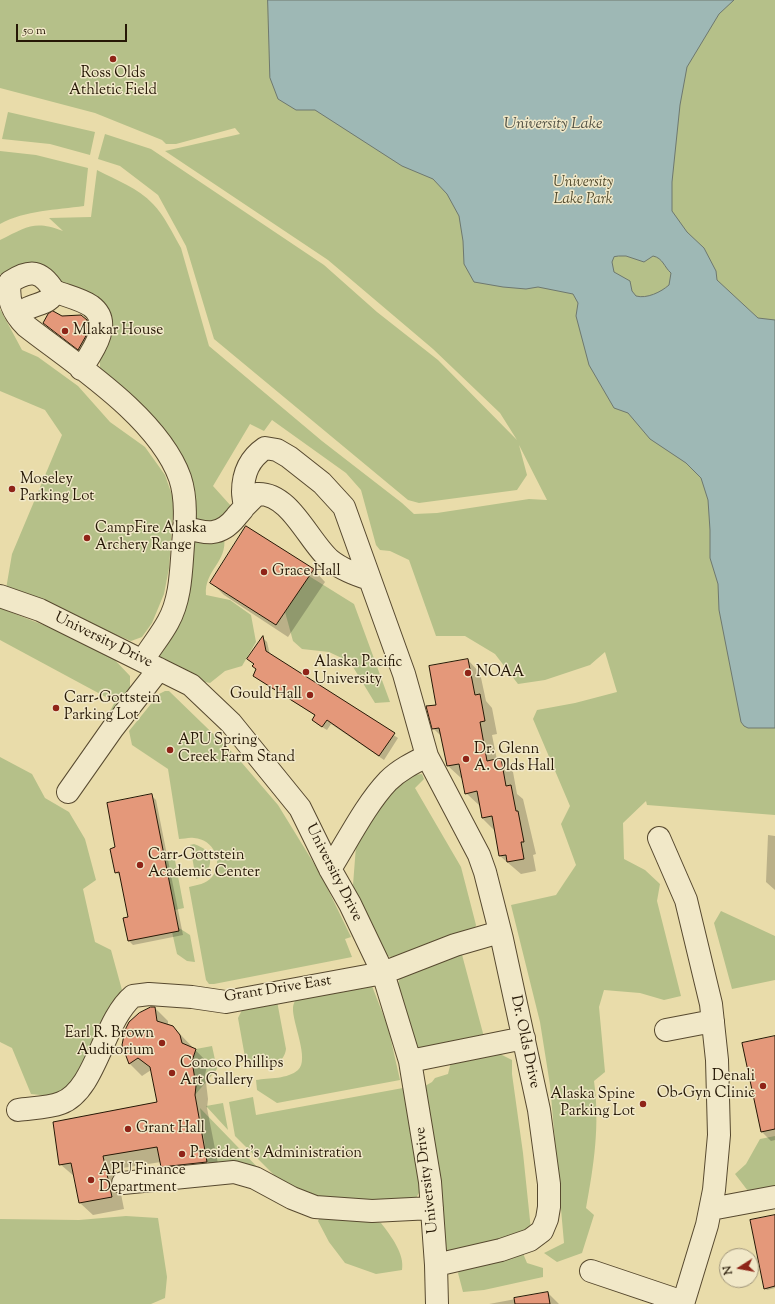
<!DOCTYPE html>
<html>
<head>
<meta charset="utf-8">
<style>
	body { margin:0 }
	#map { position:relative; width:775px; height:1304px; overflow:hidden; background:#e9dcaa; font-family:"Sorts Mill Goudy",serif }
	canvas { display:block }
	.north { position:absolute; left:719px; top:1248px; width:40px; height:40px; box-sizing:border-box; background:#f1e8c8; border:1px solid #a0957a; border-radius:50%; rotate:259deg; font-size:11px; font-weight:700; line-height:16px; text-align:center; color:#261806 }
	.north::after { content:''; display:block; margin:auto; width:14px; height:18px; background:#8f2418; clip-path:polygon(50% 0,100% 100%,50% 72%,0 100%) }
	.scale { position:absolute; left:16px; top:24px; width:111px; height:18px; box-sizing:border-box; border:2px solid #261806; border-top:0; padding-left:5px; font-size:12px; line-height:14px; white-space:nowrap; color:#261806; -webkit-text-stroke:3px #f1e8c8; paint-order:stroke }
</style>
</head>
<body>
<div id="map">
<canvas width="775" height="1304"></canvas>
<div class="north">N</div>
<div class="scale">50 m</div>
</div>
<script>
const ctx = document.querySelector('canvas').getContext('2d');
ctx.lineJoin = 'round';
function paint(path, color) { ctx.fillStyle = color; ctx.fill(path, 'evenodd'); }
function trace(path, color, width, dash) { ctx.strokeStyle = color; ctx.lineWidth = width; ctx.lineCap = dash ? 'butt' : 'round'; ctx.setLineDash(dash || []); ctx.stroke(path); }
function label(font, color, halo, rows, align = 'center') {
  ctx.font = font + ' "Sorts Mill Goudy",serif'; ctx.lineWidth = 3; ctx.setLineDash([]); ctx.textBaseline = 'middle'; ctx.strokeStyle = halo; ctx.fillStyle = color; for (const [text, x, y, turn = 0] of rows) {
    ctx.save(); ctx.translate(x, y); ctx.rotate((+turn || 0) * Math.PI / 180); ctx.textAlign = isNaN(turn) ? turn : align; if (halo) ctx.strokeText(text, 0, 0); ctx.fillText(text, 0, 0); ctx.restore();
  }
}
paint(new Path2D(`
	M0,0H775V815L647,805L646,801L623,823L624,859L645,870L660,884L657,901L681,996L664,1000L640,993L604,990L599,1007L605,1072L594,1081C600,1125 594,1165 586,1208L594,1215L582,1253L557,1262L544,1253L564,1243L550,1085L540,1022L511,905L556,895L576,865L561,824L570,806L533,719L537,710L575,703L617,692L605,652L590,665L545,680L518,684L495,654L465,636H436L409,560L390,551L380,550L376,545L361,490L346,473L272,420L264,431L250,424L213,486L231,506L222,523L191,525V490L100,370V351L94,305L0,274V240C27,227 34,220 63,231L49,218L91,217L97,170C116,180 138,188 153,204C164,215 173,234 181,248L209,346L322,441L402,503L414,514L437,513L529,499L547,500L519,445L527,475L517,490L419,503L408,500L214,339L186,246L158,195L120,166L98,159L105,134L151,149L324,265L377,312L438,360L517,440L500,413L433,349L328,260L165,151L240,134L235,128L176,144H166L162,140L95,113L0,88Z
	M8,112L95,132L90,155L50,144L2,139Z
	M0,151L36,155L88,168L84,206C56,210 26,210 0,224Z
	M0,309L22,350L38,357L78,386L110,422L145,447L165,475L174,501L169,568L164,594L152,623L142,637L131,641L6,589L12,554L62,435L45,410L0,391Z
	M191,533L224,537C228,562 204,570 206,595L230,600L251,615L256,642L242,666L225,671L210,683L190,679L155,656Z
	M309,576L354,604L390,702L375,703L350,662L329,652L302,649L293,641L285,612Z
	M0,608L46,626L113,658L130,676V691L111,714L110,711L115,702L0,640Z
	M165,691H169L236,756L278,805L321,875L351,937L345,939L352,957L214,984H209L206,980L189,887C197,885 206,884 212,877C224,863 214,839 194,838C189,837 184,839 179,839L168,769L132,745L129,731L159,694Z
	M0,757L32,774L45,798L69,812L85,839L96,880L83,889L95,942L111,950L122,990L120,1000L64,1094L49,1096L31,1094L12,1048L0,1042Z
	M422,774L424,779L415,788L461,867L476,925L475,928L394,958L384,955L357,898L353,885L356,846L386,792L414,775Z
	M194,844C199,846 205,848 208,853C214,863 207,876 196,879L190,845Z
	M174,855L184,908L175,910L164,858Z
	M721,911L775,936V980L732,989L714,923Z
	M179,928L190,935L195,962L187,961L177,954L172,932L179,931Z
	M461,951L484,1037L418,1048L414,1047L397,986L402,972Z
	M372,986L388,1027L400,1080L277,1103L257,1090L256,1080C269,1078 288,1079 298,1070C310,1060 292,1022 293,1008C293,1004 296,999 297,996Z
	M277,1001L286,1049C284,1064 271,1065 258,1068L248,1063L245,1057L238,1018L242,1010Z
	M212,1046L217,1069L195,1095L192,1061L196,1049Z
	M496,1052L512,1060V1074L523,1153L531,1230L491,1243L447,1251L425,1086L432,1082L435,1078L448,1074L452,1058Z
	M403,1088L420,1191L415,1200L401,1202L318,1199L283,1184L235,1136L229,1102L253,1097L256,1115Z
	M223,1103L228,1130L206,1106Z
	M200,1108L265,1175L214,1168L207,1161Z
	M775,1136V1186L748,1191L735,1174L746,1164L760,1139Z
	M126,1216L158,1218L167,1277L165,1298L151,1304H0V1219L79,1220Z
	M320,1217L381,1223C391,1236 405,1254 402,1270L376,1274L345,1263L329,1242L318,1221Z
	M522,1251L527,1263L543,1268V1277L484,1290L463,1292L458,1273L464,1263Z`), '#b5c089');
const water = new Path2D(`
	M268,0H734L719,14L687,67L680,105L672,182V211L687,232L704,248L716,271L717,280L758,318L775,320V728H748L744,726L741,722L719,610L718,584L710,558V530L708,500L701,478L686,463L650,439L628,413L614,408L589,365L576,316L578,303L573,294L538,287L526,289L503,287L474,282L464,264L463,241L459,216L447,194L433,179L402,166L315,110H296L278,99L270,78ZM619,256H626L644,262L653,256C663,258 664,267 671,273L669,285C661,292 647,299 636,296L632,291L630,281L614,272L612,262L614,257Z`);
paint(water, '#9eb8b5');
trace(water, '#6e786f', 1);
paint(new Path2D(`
	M62,317L86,321L93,328L85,356L44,323Z
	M313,569L325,582L288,637L224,595L212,583Z
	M263,638L267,642L270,655L398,738L384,760L331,724L327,730L317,724L313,720L316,716L259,680L255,665L248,659Z
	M468,660L480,673L486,701L492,708L497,734L492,735L497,760L500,759L513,772L517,794L523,799L536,854L533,855L536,871L521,874L500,856L495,831L482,818L480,806L466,793L463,778H461L448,766L442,737L433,728L437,705Z
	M151,795L156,800L183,935L133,945L129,941V918L120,876L116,872L117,848Z
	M768,835L775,836V890L766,882Z
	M155,1008L168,1021V1026L173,1027L208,1063L205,1074L208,1099L207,1108L220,1174L175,1179L162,1166L161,1162L116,1169L124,1209L93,1215L80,1203L75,1177L60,1164L158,1103L151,1070L142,1076L130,1064L123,1045Z
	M775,1037V1140L771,1141L762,1132Z
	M775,1216V1288L767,1290L765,1288Z
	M548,1293L559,1304H489Z`), '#0003');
const building = new Path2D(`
	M53,311L62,316L81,315L87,320L88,328L87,334L78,350L43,323L48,314Z
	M246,526L314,569L276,625L210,583Z
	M263,636L266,651L395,733L379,756L327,720L322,727L312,720L315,715L253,676L256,669L252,666L254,664L247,659Z
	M468,659L475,695L480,694L485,721L480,722L487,761L501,758L506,786L511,785L516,811H518L524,842H521L524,859L507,862L506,855L499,856L492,816L482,818L477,791L465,794L459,764L447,766L439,728L432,729L426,706L436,705L429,666Z
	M152,794L179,931L128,941L123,918L128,917L119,872L115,873L110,849L115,847L107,803Z
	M151,1007H155L157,1021L173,1026L180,1035L182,1043L196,1049L192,1061L196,1086L195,1095L207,1162L161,1167L157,1147L103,1156L112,1197L79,1203L71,1163L59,1165L53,1122L157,1102L150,1067L138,1058L129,1064L122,1045L125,1030L129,1022L139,1013Z
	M775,1036V1129L761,1132L742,1043Z
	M775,1215V1286L764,1289L750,1220Z
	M548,1292L550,1304H515L514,1298Z`);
paint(building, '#e4987a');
trace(building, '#261806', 1);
const minor = new Path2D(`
	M54,291C66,296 81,299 91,306C114,323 92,352 81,369
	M18,316C28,302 51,307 54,291C41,270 30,269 10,282C7,300 13,313 26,326C76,365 158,417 180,478C187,499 185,524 183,545C181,570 181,599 168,622C161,635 151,647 143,660
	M244,507L257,494C290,492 308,541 330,560C341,569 355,574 369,579
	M184,527C206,534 220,537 236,517C238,514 242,511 244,507C245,503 243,497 243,492C243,473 249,459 265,448L277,450L289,457L322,483L344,507L404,674L427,756C413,763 399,770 388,781C366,804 347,842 330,869
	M0,596L40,610L191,685L231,723L300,808L330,869L350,904L383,973L410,1061L430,1182L436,1265L437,1304
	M427,756L479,855L485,872L502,939L539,1110L549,1184V1207L547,1219L542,1231L530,1240L501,1250L436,1265
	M68,792L113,728L159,669
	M659,838L686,900L711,1004L717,1060L719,1135L714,1190L707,1225L683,1304
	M666,1030L713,1021
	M410,1061L524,1038
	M18,1110C31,1108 48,1108 61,1103C96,1090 103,1021 133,996L149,994L192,997L226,1002L383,973L455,945L500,932
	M123,1183L234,1172L255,1178L292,1198L315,1207L372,1211L432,1208
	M711,1209L775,1197
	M591,1271L683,1302`);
trace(minor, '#57492f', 24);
trace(minor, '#f1e8c8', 22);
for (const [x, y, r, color] of [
	[113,59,4,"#8f2418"],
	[65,331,4,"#8f2418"],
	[12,489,4,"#8f2418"],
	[87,538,4,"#8f2418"],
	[264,572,4,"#8f2418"],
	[306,672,4,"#8f2418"],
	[468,673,4,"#8f2418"],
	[310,695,4,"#8f2418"],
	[56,708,4,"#8f2418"],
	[170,750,4,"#8f2418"],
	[466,759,4,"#8f2418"],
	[140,865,4,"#8f2418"],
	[162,1043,4,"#8f2418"],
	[172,1073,4,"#8f2418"],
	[763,1086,4,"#8f2418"],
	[643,1104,4,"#8f2418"],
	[128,1129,4,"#8f2418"],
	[182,1154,4,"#8f2418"],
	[91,1180,4,"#8f2418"]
]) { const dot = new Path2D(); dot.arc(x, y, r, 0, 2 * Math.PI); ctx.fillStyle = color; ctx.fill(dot); trace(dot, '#f1e8c8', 1.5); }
label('15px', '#261806', '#f1e8c8', [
	["Ross Olds",113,74,"center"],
	["Athletic Field",113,91,"center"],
	["Mlakar House",73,331],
	["Moseley",20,480],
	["Parking Lot",20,497],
	["CampFire Alaska",95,529],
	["Archery Range",95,546],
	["Grace Hall",272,572],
	["Alaska Pacific",314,663],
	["University",314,680],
	["NOAA",476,673],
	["Gould Hall",302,695,"right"],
	["Carr-Gottstein",64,699],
	["Parking Lot",64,716],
	["APU Spring",178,741],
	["Creek Farm Stand",178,758],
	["Dr. Glenn",474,750],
	["A. Olds Hall",474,767],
	["Carr-Gottstein",148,856],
	["Academic Center",148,873],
	["Earl R. Brown",154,1034,"right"],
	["Auditorium",154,1051,"right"],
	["Conoco Phillips",180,1064],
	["Art Gallery",180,1081],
	["Denali",755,1077,"right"],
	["Ob-Gyn Clinic",755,1094,"right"],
	["Alaska Spine",635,1095,"right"],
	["Parking Lot",635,1112,"right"],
	["Grant Hall",136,1129],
	["President's Administration",190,1154],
	["APU Finance",99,1171],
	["Department",99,1188]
], 'left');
label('italic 15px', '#514a2d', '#f1e8c8', [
	["University",583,183],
	["Lake Park",583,200]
]);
label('15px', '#261806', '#f1e8c8', [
	["University Drive",103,641,26],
	["University Drive",333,873,63],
	["Grant Drive East",278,990,-9],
	["Dr. Olds Drive",524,1042,78],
	["University Drive",428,1180,-97]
]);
label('italic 16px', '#505043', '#f1e8c8', [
	["University Lake",553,125]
]);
</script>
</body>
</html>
